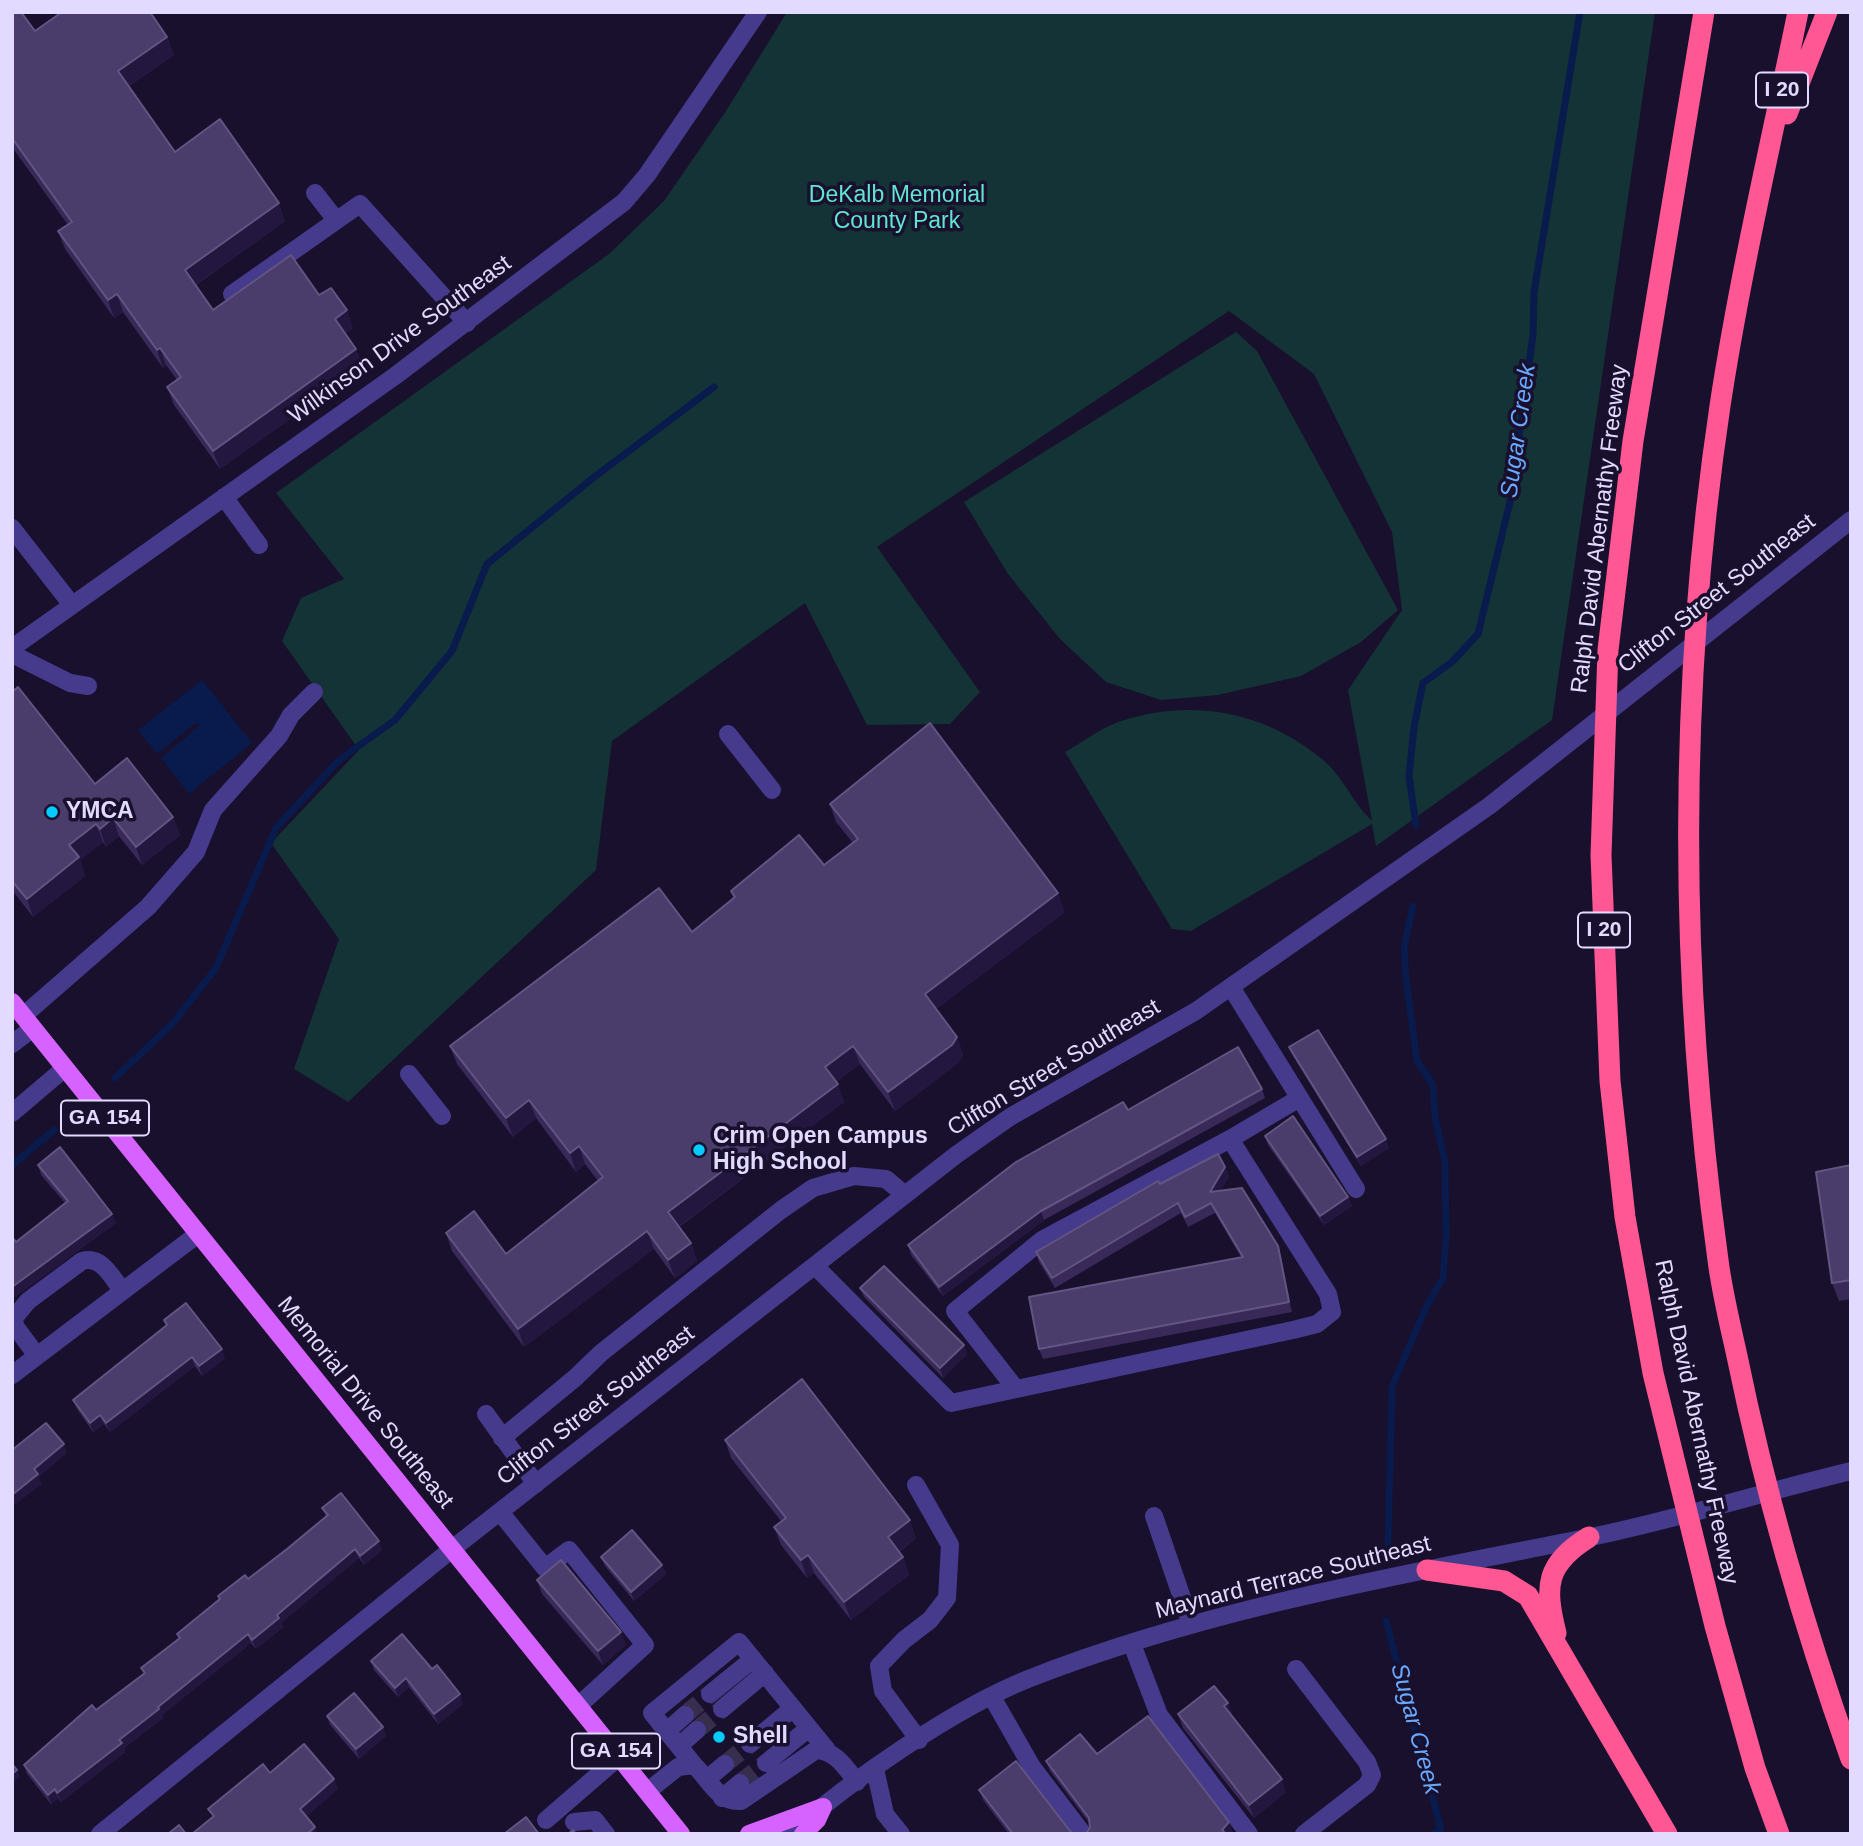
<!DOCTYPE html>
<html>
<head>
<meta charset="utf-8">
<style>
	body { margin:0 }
	#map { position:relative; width:1863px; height:1846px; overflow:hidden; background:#18102c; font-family:Helvetica,sans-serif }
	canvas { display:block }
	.frame { position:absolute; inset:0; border:14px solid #e3dbff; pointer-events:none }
</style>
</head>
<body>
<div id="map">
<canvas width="1863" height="1846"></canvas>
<div class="frame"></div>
</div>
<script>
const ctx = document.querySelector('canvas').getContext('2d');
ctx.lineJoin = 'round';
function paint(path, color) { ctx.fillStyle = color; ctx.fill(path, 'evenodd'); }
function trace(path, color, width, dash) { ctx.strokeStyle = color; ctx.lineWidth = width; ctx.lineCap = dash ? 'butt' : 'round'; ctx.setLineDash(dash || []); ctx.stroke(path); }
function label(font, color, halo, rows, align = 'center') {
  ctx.font = font + ' Helvetica,sans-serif'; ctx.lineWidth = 7; ctx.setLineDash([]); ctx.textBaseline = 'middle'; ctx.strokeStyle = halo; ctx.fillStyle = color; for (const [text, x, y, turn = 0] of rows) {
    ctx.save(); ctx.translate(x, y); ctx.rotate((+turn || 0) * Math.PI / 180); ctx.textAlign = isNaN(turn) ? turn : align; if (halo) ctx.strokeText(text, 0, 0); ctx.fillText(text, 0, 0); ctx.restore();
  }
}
paint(new Path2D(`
	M787,12H1655L1552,720L1376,846L1372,824L1191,931L1172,929L1065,752C1083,742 1102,727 1121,721C1192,698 1264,711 1322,759C1342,775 1353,803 1372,821L1348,690L1402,610L1392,532L1314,374L1229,311L877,547L980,692L950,724L867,725L805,603L612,741L596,870L348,1102L294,1069L339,939L271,843L359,750L282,641L301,598L344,579L276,493L609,254L664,201L726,111Z
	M1236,332L1257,351L1398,610L1361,642L1301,676L1218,695L1161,700L1106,682L1060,639L1008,574L964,502Z`), '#133336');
paint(new Path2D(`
	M202,680L252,743L189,794L161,758L200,725L196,723L157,754L138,730Z`), '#091a4c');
trace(new Path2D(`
	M1416,825L1409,776L1414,727L1423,683L1452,662L1478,634L1510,502L1533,335L1534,292L1580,12
	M115,1078L173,1023L216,968L276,828L339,760L395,720L452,651L487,564L593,478L714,387
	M12,1165L54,1130
	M1388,1544L1392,1387L1426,1307L1443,1278L1446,1237L1445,1162L1435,1117L1433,1085L1417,1061L1406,979L1404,947L1413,906
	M1386,1621L1441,1829L1433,1834`), '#091a4c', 7);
trace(new Path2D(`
	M685,1715L710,1694
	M697,1730L722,1709
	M725,1764L750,1744
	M740,1783L766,1763`), '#362e4c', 18, [18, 9]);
trace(new Path2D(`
	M315,193L336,220
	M232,294L360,204L467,323
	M224,497L259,545
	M12,528L72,605
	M12,648L395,376L624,202L647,175L758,12
	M12,654L70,683L88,686
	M728,734L772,790
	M1231,987L1356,1189
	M23,1016L148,907L196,852L213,810L279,736L291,715L314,692
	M12,1044L33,1028
	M409,1074L442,1116
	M12,1113L65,1068
	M1230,1139L1298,1099
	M815,1266L951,1403L1293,1330L1317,1324L1332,1312L1328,1294L1230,1139L1042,1240L955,1311L1016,1389
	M37,1356L15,1326L14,1318L28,1301L82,1261C101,1255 111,1276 122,1290
	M12,1375L198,1234
	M486,1414L536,1484
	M502,1438L575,1378L601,1353L781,1210L813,1188L854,1176L886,1179L905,1195
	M916,1485L950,1545L947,1598L930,1620L904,1640L879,1666L883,1691L919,1740
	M500,1512L545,1568L569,1550L645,1645L578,1706
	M1154,1516L1191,1624
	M1132,1644L1159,1715L1249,1834
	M1296,1669L1367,1762L1372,1775L1367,1785L1304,1834
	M710,1694L753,1659
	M992,1697L1032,1767L1083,1834
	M722,1709L765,1673
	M667,1731L685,1715
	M750,1744L793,1708
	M679,1746L697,1730
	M766,1763L809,1728
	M694,1765L652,1713L739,1642L827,1750
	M875,1769L885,1814L901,1834
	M707,1779L725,1764
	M648,1791L678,1767L694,1765C709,1779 718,1803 741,1801L816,1750C836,1751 845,1767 857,1782
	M722,1798L740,1783
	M546,1820L620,1756
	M574,1822L595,1820L606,1834
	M100,1834L452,1549L956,1155L1010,1117L1196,1011L1489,806L1851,520
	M789,1834C852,1780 951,1710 1028,1679C1209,1608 1401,1575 1591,1537C1678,1519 1764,1492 1851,1471`), '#463a8c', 18);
trace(new Path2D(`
	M12,1002L681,1834
	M749,1834L823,1807
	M803,1834L817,1820L823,1807`), '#d662ff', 18);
trace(new Path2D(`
	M1704,12L1633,441L1608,650L1601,855L1610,1081L1625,1217L1653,1373L1715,1626L1755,1768L1779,1834
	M1798,12C1771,143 1740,274 1720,406C1678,687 1679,978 1718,1260C1722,1292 1730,1324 1737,1356C1765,1493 1804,1627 1851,1759
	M1787,114L1827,12
	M1427,1570L1504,1581L1528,1596L1667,1834
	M1556,1633C1544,1585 1546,1564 1589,1537`), '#ff5694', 21);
paint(new Path2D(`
	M12,12L35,31L167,37L174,55L129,86L175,152L285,221L196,285L213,310L319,295L353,328L345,334L356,349L363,367L220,469L174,405L167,387L177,380L166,365L163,368L123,312L114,318L65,249L58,231L68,225L12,147Z
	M12,692L95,784L173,817L180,835L142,865L119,836L106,847L103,842L80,860L85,876L33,917L12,890Z
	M830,804L1065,912L936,1009L957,1037L963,1055L958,1063L895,1111L860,1064L836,1082L844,1102L679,1227L691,1243L697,1261L675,1278L654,1249L524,1347L452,1251L446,1233L506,1254L598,1181L585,1164L576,1172L536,1118L513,1137L457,1064L450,1046L692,932L733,898L731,891L824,865L853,843L836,822Z
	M1289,1047L1389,1148L1361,1166L1293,1056Z
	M1262,1089L1265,1098L1044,1220L943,1296L911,1255L908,1245L1128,1110Z
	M1265,1136L1348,1197L1352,1206L1324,1225L1268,1145Z
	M38,1165L116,1223L12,1299V1237L16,1242L65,1203L41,1175Z
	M1851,1165V1299L1839,1301L1832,1283Z
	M1225,1167L1229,1177L1220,1191L1278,1246L1281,1256L1292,1312L1043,1359L1039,1349L1241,1257L1215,1213L1188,1227L1181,1213L1055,1288L1039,1262L1036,1252L1160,1184Z
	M860,1288L964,1345L967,1354L943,1378L864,1297Z
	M164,1320L225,1358L202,1376L195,1366L110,1432L104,1424L93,1432L77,1409L73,1400L166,1326Z
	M725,1440L916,1538L899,1552L903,1557L909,1575L851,1620L814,1573L807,1578L781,1545L774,1527L781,1521L731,1458Z
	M322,1508L382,1550L364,1565L359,1558L281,1623L283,1627L256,1649L251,1643L162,1715L163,1718L124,1748L125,1752L61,1802L58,1798L51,1804L27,1774L24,1765L144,1674L141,1668L179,1639L177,1634L219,1599L218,1596L248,1579L287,1549L326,1516Z
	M601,1557L662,1565L666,1574L634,1601L605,1566Z
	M537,1580L626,1645L603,1665L542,1594Z
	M371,1661L432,1669L463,1704L438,1724L409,1687L398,1697L374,1670Z
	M1228,1703L1233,1717L1286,1792L1254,1818L1183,1728L1178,1714Z
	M327,1716L383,1727L386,1736L359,1759L330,1725Z
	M1097,1754L1233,1832L1231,1834H1083L1086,1833L1090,1828V1824L1050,1771L1046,1761Z
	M979,1790L1070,1831L1074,1834H1009L983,1800Z`), '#382959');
paint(new Path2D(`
	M167,37L174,55L124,89L118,71Z
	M279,203L285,221L191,288L185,270Z
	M117,294L123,312L114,318L108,300Z
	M347,310L353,328L341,337L335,319Z
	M160,348L166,365L163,368L157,350Z
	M356,349L363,367L220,469L213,451Z
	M173,817L180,835L142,865L136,847Z
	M113,818L119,836L106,847L100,829Z
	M96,824L103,842L80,860L85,876L33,917L27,899L69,845Z
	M1058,893L1065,912L932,1012L925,994Z
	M957,1037L963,1055L958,1063L895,1111L888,1092Z
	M853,1046L860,1064L832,1085L825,1067Z
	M838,1084L844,1102L674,1230L668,1212Z
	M529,1100L536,1118L513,1137L506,1118Z
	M1386,1139L1389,1148L1361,1166L1357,1157Z
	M579,1146L585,1164L576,1172L570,1153Z
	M1225,1167L1229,1177L1213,1202L1210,1192Z
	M1348,1197L1352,1206L1324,1225L1320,1216Z
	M1041,1211L1044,1220L943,1296L939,1287Z
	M112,1214L116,1223L12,1299V1287Z
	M647,1231L654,1249L524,1347L518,1329Z
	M691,1243L697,1261L675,1278L668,1260Z
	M1278,1246L1281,1256L1292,1312L1289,1302Z
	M964,1345L967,1354L943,1378L940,1368Z
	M222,1349L225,1358L202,1376L199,1366Z
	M192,1357L195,1366L110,1432L106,1423Z
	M100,1415L104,1424L93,1432L90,1423Z
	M64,1444L67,1453L39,1477L42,1484L12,1507V1495L34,1469Z
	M910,1520L916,1538L894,1555L888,1537Z
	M379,1541L382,1550L364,1565L360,1556Z
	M355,1549L359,1558L281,1623L283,1627L256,1649L252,1640L277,1615Z
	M808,1555L814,1573L807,1578L801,1560Z
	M903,1557L909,1575L851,1620L844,1602Z
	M662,1565L666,1574L634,1601L631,1592Z
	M621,1632L626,1645L603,1665L598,1651Z
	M248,1634L251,1643L162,1715L163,1718L124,1748L125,1752L61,1802L57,1793L158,1707Z
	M406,1678L409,1687L398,1697L395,1688Z
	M460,1694L463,1704L438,1724L434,1714Z
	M1228,1703L1233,1717L1224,1706Z
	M383,1727L386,1736L359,1759L356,1749Z
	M17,1770L20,1777L12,1783V1774Z
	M334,1779L338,1789L304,1819L300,1809Z
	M1282,1779L1286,1792L1254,1818L1249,1805Z
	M55,1789L58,1798L51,1804L48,1795Z
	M1229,1822L1233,1832L1231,1834H1224L1222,1830Z
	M315,1827L318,1834H307Z`), '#231740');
const building = new Path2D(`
	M12,12H21L35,31L62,12H150L167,37L118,71L175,152L220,119L279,203L185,270L213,310L291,255L319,295L331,288L347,310L335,319L356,349L213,451L167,387L181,377L160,348L157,350L117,294L108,300L58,231L72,222L12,138Z
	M18,687L95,784L127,758L173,817L136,847L113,818L100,829L96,824L69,845L79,857L27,899L12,881V692Z
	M930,723L1058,893L925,994L957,1037L952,1045L888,1092L853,1046L825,1067L838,1084L668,1212L691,1243L668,1260L647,1231L518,1329L446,1233L474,1211L506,1254L603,1177L579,1146L570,1153L529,1100L506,1118L450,1046L659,888L692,932L735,897L731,891L799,835L824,865L858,839L830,804Z
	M1318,1030L1386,1139L1357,1157L1289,1047Z
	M1238,1047L1262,1089L1041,1211L939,1287L908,1245L1016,1162L1123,1102L1128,1110Z
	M1293,1116L1348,1197L1320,1216L1265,1136Z
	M60,1147L112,1214L12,1287V1237L16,1242L68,1201L38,1165Z
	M1218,1154L1225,1167L1210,1192L1242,1188L1278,1246L1289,1302L1039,1349L1029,1297L1243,1257L1211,1203L1185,1217L1178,1203L1052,1278L1036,1252L1158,1181L1160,1184Z
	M1851,1165V1280L1832,1283L1816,1172Z
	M884,1266L964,1345L940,1368L860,1288Z
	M186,1303L222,1349L199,1366L192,1357L106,1423L100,1415L90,1423L73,1400L167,1325L164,1320Z
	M802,1379L910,1520L888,1537L903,1557L844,1602L808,1555L801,1560L774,1527L786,1518L725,1440Z
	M46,1423L64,1444L34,1469L38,1474L12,1495V1450Z
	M341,1493L379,1541L360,1556L355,1549L277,1615L279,1618L252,1640L248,1634L158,1707L159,1709L119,1740L122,1743L57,1793L55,1789L48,1795L24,1765L92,1705L96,1710L145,1673L141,1668L180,1638L177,1634L220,1599L218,1596L245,1575L248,1579L287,1549L328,1515L322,1508Z
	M632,1530L662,1565L631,1592L601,1557Z
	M561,1560L621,1632L598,1651L537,1580Z
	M402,1634L432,1669L437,1665L460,1694L434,1714L406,1678L395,1688L371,1661Z
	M1214,1686L1228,1703L1224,1706L1282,1779L1249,1805L1178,1714Z
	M354,1693L383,1727L356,1749L327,1716Z
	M1148,1716L1229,1822L1222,1830L1226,1834H1083L1086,1833L1090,1828L1089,1818L1046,1761L1080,1734L1097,1754Z
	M304,1744L334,1779L300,1809L315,1827L307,1834H192L214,1816L208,1809L263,1764L270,1773Z
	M1016,1761L1070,1831L1074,1834H1013L979,1790Z
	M12,1764L17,1770L12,1774Z
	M526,1817L539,1834H504Z
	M179,1825L186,1834H168Z
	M573,1830L576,1834H568Z`);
paint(building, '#4a3c6b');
trace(building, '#625582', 2);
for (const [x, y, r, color] of [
	[52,812,7,"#07caff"],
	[699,1150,7,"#07caff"],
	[719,1737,7,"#07caff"]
]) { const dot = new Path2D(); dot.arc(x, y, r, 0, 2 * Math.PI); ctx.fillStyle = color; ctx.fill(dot); trace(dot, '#18102c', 2.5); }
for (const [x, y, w] of [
	[1782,90,52],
	[1604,930,52],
	[105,1118,88],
	[616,1751,88]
]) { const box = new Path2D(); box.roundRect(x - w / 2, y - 17.5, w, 35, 5); ctx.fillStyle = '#18102c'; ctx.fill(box); trace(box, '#e3dbff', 2); }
label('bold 21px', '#e3dbff', null, [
	["I 20",1782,90],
	["I 20",1604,930],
	["GA 154",105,1118],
	["GA 154",616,1751]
]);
label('23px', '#62e4d2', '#18102c', [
	["DeKalb Memorial",897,196],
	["County Park",897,222]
]);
label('23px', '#e3dbff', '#18102c', [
	["Wilkinson Drive Southeast",400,340,-36],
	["Ralph David Abernathy Freeway",1600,529,-83],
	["Clifton Street Southeast",1717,594,-38],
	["Clifton Street Southeast",1054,1068,-31],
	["Memorial Drive Southeast",365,1403,51],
	["Clifton Street Southeast",596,1406,-38],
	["Ralph David Abernathy Freeway",1696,1422,78],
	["Maynard Terrace Southeast",1293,1578,-14]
]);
label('bold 23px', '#e3dbff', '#18102c', [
	["YMCA",66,812],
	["Crim Open Campus",713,1137],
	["High School",713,1163],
	["Shell",733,1737]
], 'left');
label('italic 24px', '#69a9ff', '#18102c', [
	["Sugar Creek",1519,431,-82],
	["Sugar Creek",1415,1729,75]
]);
</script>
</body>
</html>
